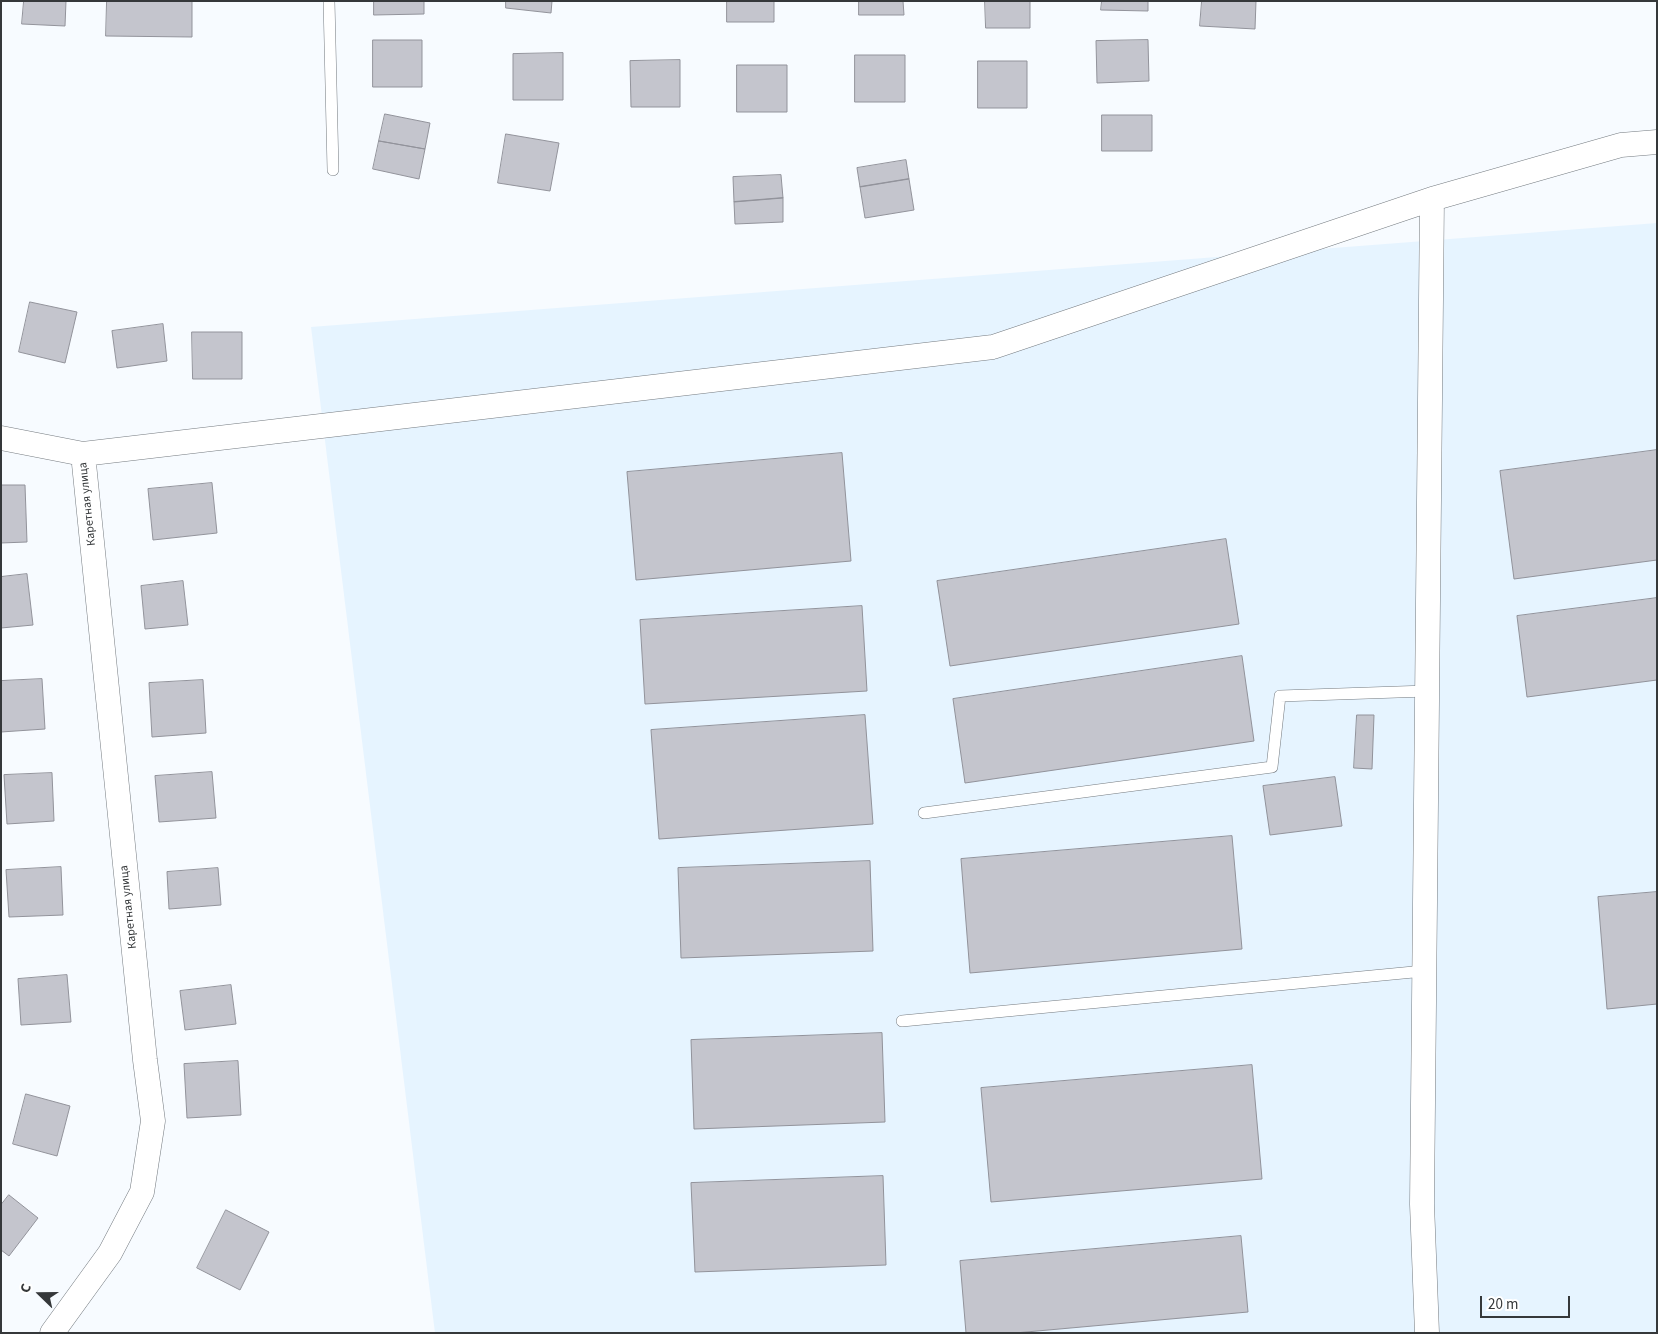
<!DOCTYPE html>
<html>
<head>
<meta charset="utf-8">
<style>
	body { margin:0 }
	#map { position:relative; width:1658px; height:1334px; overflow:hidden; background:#f7fbff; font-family:"Source Sans 3",sans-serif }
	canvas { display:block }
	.frame { position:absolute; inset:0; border:2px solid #35383a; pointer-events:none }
	.north { position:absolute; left:15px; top:1269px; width:50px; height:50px; -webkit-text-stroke:4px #fff; paint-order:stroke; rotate:292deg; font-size:14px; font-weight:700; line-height:20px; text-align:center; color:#35383a }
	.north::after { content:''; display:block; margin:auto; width:18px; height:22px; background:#35383a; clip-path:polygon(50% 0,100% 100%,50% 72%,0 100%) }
	.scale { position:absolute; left:1480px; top:1296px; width:90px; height:22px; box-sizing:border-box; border:2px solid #35383a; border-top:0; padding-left:6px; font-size:15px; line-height:18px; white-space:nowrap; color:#35383a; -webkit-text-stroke:4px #fff; paint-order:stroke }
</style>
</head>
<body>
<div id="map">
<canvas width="1658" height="1334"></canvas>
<div class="frame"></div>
<div class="north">С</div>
<div class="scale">20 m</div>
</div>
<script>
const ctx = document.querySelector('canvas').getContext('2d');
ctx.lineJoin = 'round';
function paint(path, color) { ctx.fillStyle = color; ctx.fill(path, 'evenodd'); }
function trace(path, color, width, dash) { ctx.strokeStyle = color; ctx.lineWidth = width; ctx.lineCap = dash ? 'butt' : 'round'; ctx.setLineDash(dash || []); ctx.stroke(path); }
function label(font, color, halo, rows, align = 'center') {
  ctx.font = font + ' "Source Sans 3",sans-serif'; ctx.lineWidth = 4.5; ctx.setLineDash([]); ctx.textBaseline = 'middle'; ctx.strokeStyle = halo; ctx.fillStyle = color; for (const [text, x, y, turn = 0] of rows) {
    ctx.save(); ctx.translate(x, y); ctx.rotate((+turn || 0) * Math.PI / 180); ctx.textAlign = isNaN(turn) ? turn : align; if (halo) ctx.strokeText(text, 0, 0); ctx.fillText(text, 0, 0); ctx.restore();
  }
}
paint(new Path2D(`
	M1657,223V1333H435L311,327Z`), '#e6f4ff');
const building = new Path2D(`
	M24,1H66L65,26L22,24Z
	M107,1H192V37L106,36Z
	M374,1H424V14L374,15Z
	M506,1H552L551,13L506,8Z
	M727,1H774V22H727Z
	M859,1H903L904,15H859Z
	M985,1H1030V28H986Z
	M1102,1H1148V11L1101,10Z
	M1202,1H1256L1255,29L1200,26Z
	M373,40H422V87H373Z
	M1148,40L1149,81L1097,83L1096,41Z
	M563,53V100H513V54Z
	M855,55H905V102H855Z
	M680,60V107H631L630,61Z
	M978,61H1027V108H978Z
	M737,65H787V112H737Z
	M385,114L430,123L425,149L379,141Z
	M1102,115H1152V151H1102Z
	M506,134L559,143L550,191L498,183Z
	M379,141L425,149L419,179L373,169Z
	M906,160L909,179L860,187L857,168Z
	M781,175L783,198L734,202L733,177Z
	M909,179L914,210L865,218L860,187Z
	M783,198V222L735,224L734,202Z
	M30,302L77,312L65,363L19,352Z
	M163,324L167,361L117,368L112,331Z
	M192,332H242V379H193Z
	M1657,450V560L1514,579L1500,471Z
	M842,453L851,561L636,580L627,472Z
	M212,483L217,533L153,540L148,489Z
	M1,485H25L27,542L1,543Z
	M1226,539L1239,624L950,666L937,581Z
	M27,574L33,625L1,628V577Z
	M183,581L188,625L145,629L141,586Z
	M1657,598V680L1527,697L1517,616Z
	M862,606L867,691L645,704L640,620Z
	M1242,656L1254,741L965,783L953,699Z
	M42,679L45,729L1,732V681Z
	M203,680L206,733L152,737L149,683Z
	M865,715L873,824L659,839L651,730Z
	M1357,715H1374L1372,769L1354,768Z
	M212,772L216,818L159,822L155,776Z
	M52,773L54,821L7,824L4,775Z
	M1335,777L1342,826L1270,835L1263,786Z
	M1232,836L1242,949L970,973L961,859Z
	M870,861L873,951L681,958L678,868Z
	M61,867L63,915L9,917L6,870Z
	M218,868L221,905L169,909L167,872Z
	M1657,892V1004L1607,1009L1598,897Z
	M67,975L71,1022L21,1025L18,979Z
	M231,985L236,1024L185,1030L180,991Z
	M882,1033L885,1122L694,1129L691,1040Z
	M238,1061L241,1115L187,1118L184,1064Z
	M1252,1065L1262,1179L991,1202L981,1088Z
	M26,1094L70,1106L57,1156L13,1144Z
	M883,1176L886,1265L695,1272L691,1183Z
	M9,1195L38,1218L9,1256L1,1250V1205Z
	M226,1210L269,1232L240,1290L197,1268Z
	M1241,1236L1248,1312L1015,1333H966L960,1261Z`);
paint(building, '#c4c5cd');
trace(building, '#92939b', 1);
const service = new Path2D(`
	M329,1L333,170
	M924,813L1272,767L1280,696L1427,691
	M902,1021L1424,971`);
const minor = new Path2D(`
	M1,438L83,454L993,347L1432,199
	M52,1333L110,1253L142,1192L153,1121L145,1060L83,454
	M1427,1333L1422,1204L1432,199L1621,145L1657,142`);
trace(service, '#757b80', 12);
trace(minor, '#757b80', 25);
trace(service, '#fff', 11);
trace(minor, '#fff', 24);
label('12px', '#35383a', '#fff', [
	["Каретная улица",88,504,-96],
	["Каретная улица",129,907,-96]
]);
</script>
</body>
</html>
